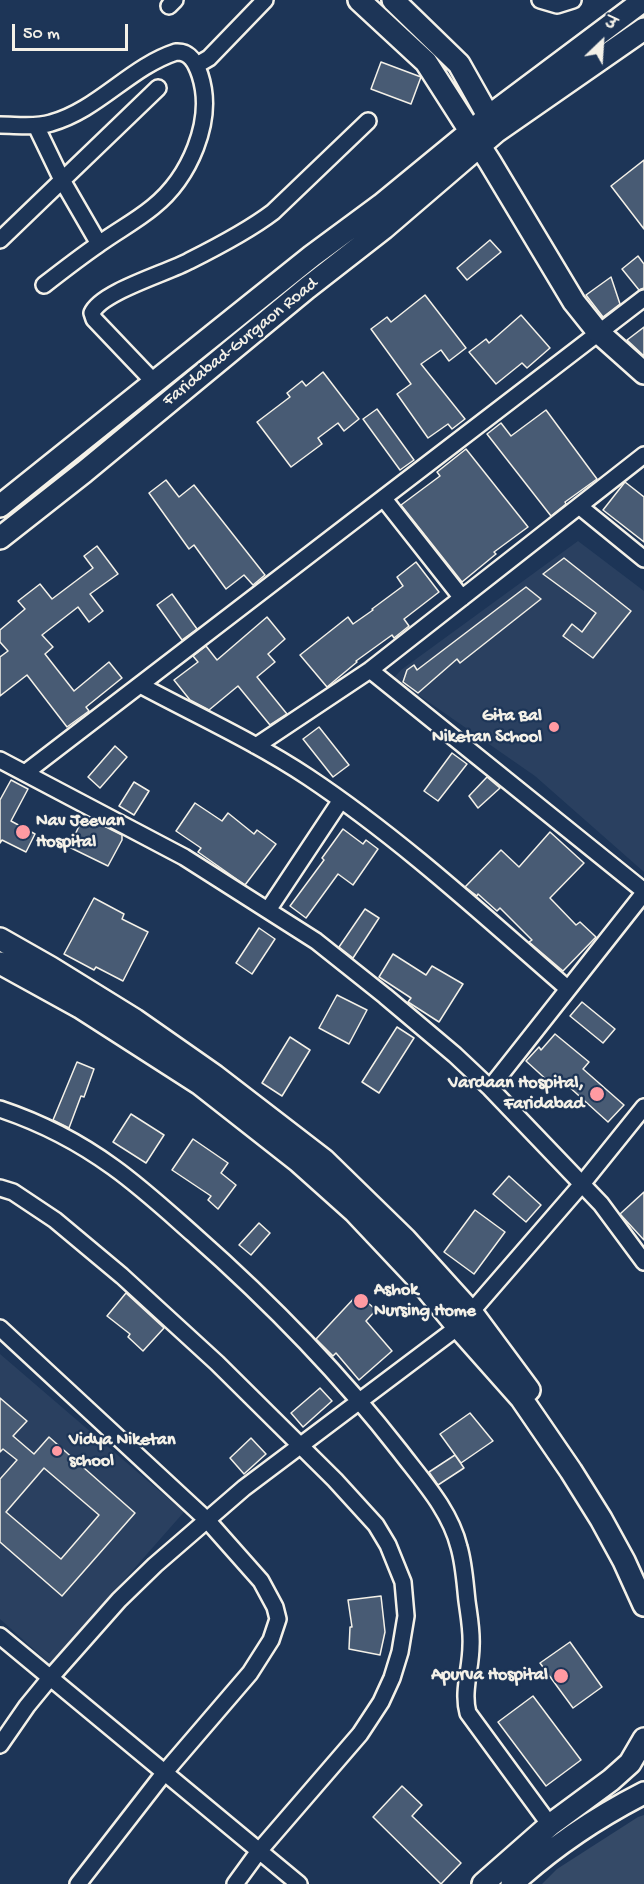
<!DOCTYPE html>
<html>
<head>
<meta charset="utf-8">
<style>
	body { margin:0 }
	#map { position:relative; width:644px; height:1884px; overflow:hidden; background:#1d3557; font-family:"Gochi Hand","Playpen Sans Deva",sans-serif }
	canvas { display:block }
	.north { position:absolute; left:572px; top:12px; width:60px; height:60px; -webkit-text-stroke:4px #1d3557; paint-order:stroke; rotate:25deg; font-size:16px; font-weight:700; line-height:24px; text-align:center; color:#f4f1e8 }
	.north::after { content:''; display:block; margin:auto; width:21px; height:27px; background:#f4f1e8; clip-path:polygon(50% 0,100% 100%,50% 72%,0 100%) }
	.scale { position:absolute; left:12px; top:24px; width:116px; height:27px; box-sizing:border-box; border:3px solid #f4f1e8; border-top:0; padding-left:8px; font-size:18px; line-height:21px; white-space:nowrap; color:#f4f1e8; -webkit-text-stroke:4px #1d3557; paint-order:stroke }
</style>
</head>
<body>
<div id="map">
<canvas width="644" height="1884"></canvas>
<div class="north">उ</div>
<div class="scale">50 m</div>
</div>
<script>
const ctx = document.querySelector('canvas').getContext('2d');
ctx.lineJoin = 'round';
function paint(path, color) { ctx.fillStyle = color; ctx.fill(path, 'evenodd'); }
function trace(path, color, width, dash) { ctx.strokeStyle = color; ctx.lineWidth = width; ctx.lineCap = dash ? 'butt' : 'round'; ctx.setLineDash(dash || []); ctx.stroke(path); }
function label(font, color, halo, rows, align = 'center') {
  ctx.font = font + ' "Gochi Hand",sans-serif'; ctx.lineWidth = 4.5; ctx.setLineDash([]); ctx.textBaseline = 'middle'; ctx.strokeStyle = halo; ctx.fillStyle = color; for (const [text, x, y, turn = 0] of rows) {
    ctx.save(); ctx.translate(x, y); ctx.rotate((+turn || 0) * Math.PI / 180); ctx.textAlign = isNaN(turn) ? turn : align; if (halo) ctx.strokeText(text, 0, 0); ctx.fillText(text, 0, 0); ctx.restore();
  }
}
paint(new Path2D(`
	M578,541L644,591V872L535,776L394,678L401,670Z
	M0,1354L184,1512L50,1664L0,1619Z`), '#2a4060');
paint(new Path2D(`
	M644,1815V1884H542L557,1869L638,1817Z`), '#354a67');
const building = new Path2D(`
	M381,62L421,77L411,104L371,89Z
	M644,160V229L611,186Z
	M490,240L501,252L467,280L457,268Z
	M638,256L644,264V288L639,290L622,269Z
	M611,277L620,304L603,317L586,295Z
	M425,295L466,348L449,361L441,350L421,364L465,419L452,429L448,424L428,438L397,394L411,384L371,329L387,317L391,322Z
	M521,315L550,348L527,368L522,363L496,384L469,352L486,339L489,343Z
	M644,327V356L627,340Z
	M323,372L359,419L344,431L338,423L318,438L322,444L291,467L257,422L290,397L287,393L302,381L306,386Z
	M377,409L414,460L400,470L363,419Z
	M546,410L597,479L565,502L566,504L551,516L487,434L501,423L511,436Z
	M466,449L528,527L494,552L496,554L462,582L401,505L440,476L437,472Z
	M166,480L179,497L194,485L265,575L253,585L244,575L226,589L194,545L189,549L149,493Z
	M625,482L644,497V542L603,510Z
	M97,546L118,574L90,594L103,611L89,622L78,607L42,635L53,647L45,654L74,691L109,662L122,678L86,707L89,711L67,727L27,675L0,696V657L8,651L0,642V630L25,609L18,601L40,584L52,599L93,568L84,556Z
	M564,558L631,611L593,658L563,636L572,624L582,632L596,613L543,574Z
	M416,562L439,592L404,619L409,626L394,638L392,635L356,661L357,662L327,687L300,655L348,617L353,624L373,610L372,609L403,586L397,577Z
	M526,587L541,599L460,663L457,659L418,693L403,682L407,670L414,665L417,670Z
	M172,594L197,629L182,640L157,605Z
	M267,617L285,639L268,654L275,662L257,677L287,714L270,725L238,686L209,710L190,700L174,680L198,662L193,656L206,646L217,660Z
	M319,727L349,765L333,777L303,739Z
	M115,746L127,757L100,788L88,777Z
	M452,753L467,764L438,801L424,791Z
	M487,777L500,788L478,808L469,796Z
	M11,780L28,789L11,821L35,834L26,852L2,840L0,843V800Z
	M134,782L149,791L134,815L119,806Z
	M195,803L222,821L228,813L254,834L257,830L276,844L245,885L198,852L201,848L176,831Z
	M84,816L122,835V840L108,866L69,847Z
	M343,829L363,844L366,840L378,849L353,885L338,874L306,918L290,906L324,860L322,858Z
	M550,832L584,863L550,898L576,925L580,922L596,937L563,971L529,942L532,940L500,908L497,911L478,894L477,896L465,887L501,850L519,867Z
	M94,898L124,914L122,919L148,932L123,981L96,967L94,970L64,954Z
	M365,909L379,918L353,958L339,947Z
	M259,928L275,939L252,974L236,963Z
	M393,954L426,975L432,966L463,984L439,1022L408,1002L411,998L379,977Z
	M337,995L367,1010L349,1044L319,1028Z
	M582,1002L615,1029L603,1043L570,1016Z
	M397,1027L414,1038L379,1093L362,1082Z
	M555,1034L589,1062L583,1069L624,1105L608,1122L556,1075L549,1082L526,1061L539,1047L541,1050Z
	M290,1037L310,1050L282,1096L262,1083Z
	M77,1062L94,1069L84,1097L81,1096L69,1128L53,1120Z
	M131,1114L164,1135L146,1163L113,1142Z
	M193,1139L228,1163L221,1173L236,1185L218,1209L208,1200L211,1196L172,1170Z
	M509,1176L541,1205L526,1222L493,1194Z
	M644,1192V1240L620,1214Z
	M475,1210L505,1232L474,1274L444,1252Z
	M259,1223L270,1233L251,1255L239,1245Z
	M126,1293L164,1328L143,1351L128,1337L130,1334L107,1316Z
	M358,1294L376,1310L366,1321L392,1351L359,1380L336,1353L333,1356L316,1339Z
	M320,1388L332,1401L303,1427L291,1413Z
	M0,1398L27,1421L13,1436L34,1454L49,1437L135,1513L62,1596L0,1542V1479L17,1460L3,1449L0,1452ZM44,1468L99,1515L61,1559L6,1512Z
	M470,1413L493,1441L461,1463L440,1434Z
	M251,1438L266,1454L244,1474L230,1458Z
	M455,1455L464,1468L438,1485L429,1472Z
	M381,1596L385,1632L380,1655L349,1649L350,1627H352L348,1600Z
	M570,1642L602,1687L573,1708L540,1663Z
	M533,1696L581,1760L546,1786L498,1722Z
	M402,1786L422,1805L412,1816L461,1863L441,1884L373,1817Z`);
paint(building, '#485b74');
trace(building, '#f4f1e8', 1.5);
const street = new Path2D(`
	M540,0L557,5L573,0
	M169,6L175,0
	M197,65L209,58L265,0
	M0,125C17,125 35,128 51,123C98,110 130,67 176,52C190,51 196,63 200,75C215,121 189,178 153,207C136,221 117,231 99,244C80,257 62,271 44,285
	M36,126L62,180L99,244
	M0,240L158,88
	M154,382L94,319L92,313C101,292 167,273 189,261C217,247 248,231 273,212L368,121
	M384,499L462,598
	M579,506L644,559
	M370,670L644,891
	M140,685C196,715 255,742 308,777C401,839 483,915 567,988
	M256,746L370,670L644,455
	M0,760L184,857L316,941L385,996L455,1055L490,1088L601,1204L644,1262
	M25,773L644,298
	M268,910L341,800
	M490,1088L644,893
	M0,1109C39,1122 80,1143 113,1167C141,1187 167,1211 193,1234C270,1302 337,1370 400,1451C422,1480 450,1510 459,1547C464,1564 465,1583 467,1601C469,1616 472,1631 471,1646C471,1668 462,1692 468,1713L550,1825
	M0,1188L13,1192L55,1220L122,1276L217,1363L335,1480L376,1525L388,1545L403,1582L406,1616L400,1652L392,1678L381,1702L360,1734L259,1851L235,1884
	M0,1328L207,1520L261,1581L275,1607L278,1619L271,1640L250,1673L165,1772L78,1884
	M0,1636L299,1884
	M0,1745L27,1706L50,1678L119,1600L155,1565L244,1488L458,1327L582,1184L644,1107`);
const secondary = new Path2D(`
	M359,0L426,62L490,162L574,302L598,332L644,373
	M393,0L459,64L495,128
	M0,506L312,256L381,205L488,117L644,0
	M0,538L84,472L307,288L384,228L497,131L644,29
	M0,939L51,968L135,1020L215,1076L324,1160L405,1239L472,1313L529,1390
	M0,963L80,1007L200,1084L298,1161L355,1212L420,1281L458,1327L521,1398L571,1471L601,1519L624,1561L644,1605
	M483,1884L550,1825L611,1780L630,1763L644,1739
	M512,1884C551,1848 597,1817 644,1793`);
trace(street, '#f4f1e8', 20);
trace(secondary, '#f4f1e8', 26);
trace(street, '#1d3557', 15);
trace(secondary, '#1d3557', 21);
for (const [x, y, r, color] of [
	[554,727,6,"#ff9aa2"],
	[23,832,8,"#ff9aa2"],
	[597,1094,8,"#ff9aa2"],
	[361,1301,8,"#ff9aa2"],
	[57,1451,6,"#ff9aa2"],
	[561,1676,8,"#ff9aa2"]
]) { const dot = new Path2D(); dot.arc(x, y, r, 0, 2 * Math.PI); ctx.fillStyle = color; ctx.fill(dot); trace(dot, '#1d3557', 2); }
label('18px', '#f4f1e8', '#1d3557', [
	["Faridabad-Gurgaon Road",241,343,-39]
]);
label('bold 18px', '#f4f1e8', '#1d3557', [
	["Gita Bal",542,717],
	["Niketan School",542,738],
	["Nav Jeevan",36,822,"left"],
	["Hospital",36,843,"left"],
	["Vardaan Hospital,",584,1084],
	["Faridabad",584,1105],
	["Ashok",374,1291,"left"],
	["Nursing Home",374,1312,"left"],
	["Vidya Niketan",69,1441,"left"],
	["school",69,1462,"left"],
	["Apurva Hospital",548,1676]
], 'right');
</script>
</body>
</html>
